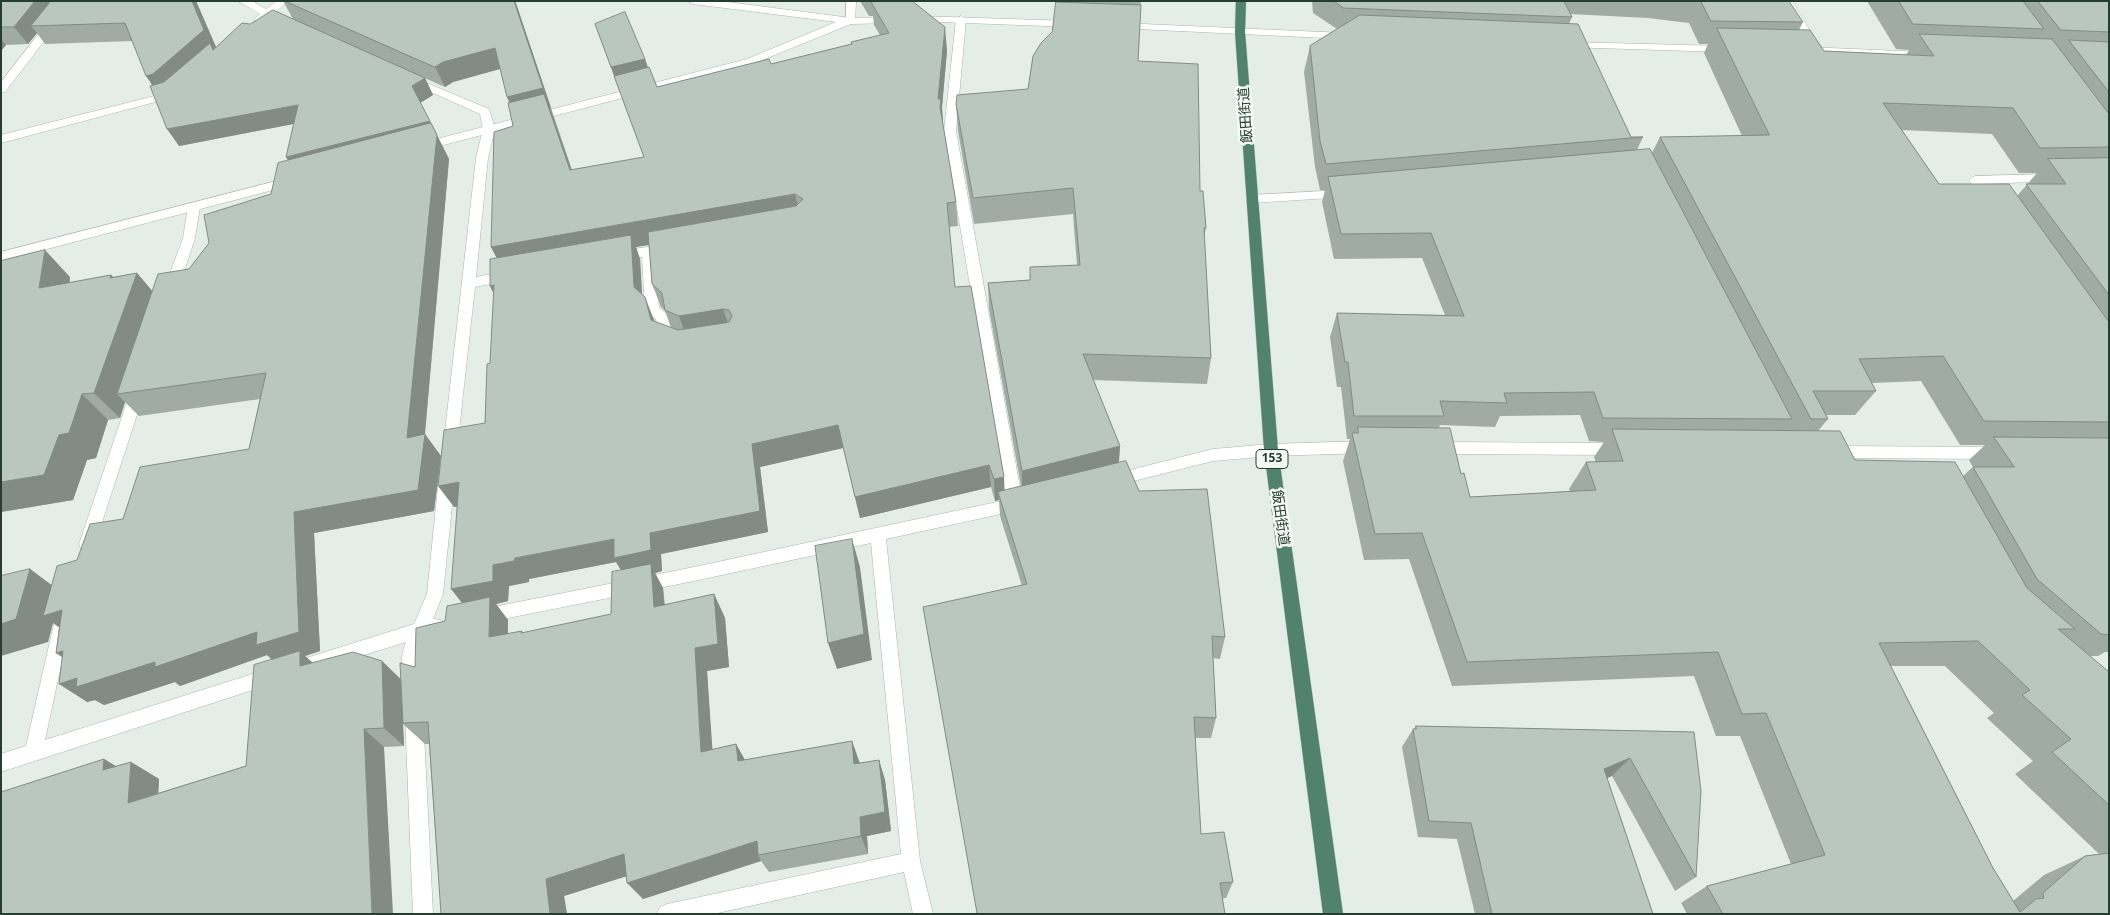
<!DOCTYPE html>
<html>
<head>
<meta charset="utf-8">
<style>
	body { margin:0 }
	#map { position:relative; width:2110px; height:915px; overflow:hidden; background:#e5ede8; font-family:"Noto Sans",sans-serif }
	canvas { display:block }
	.frame { position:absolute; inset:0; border:2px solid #253d32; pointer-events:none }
</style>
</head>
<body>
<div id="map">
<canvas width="2110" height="915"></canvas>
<div class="frame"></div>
</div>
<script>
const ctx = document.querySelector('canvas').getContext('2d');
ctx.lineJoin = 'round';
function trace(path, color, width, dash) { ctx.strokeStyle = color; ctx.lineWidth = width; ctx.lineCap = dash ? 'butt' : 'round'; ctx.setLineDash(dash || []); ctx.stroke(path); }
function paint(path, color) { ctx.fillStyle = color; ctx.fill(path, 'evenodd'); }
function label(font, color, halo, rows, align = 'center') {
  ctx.font = font + ' "Noto Sans","Noto Sans JP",sans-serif'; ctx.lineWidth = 5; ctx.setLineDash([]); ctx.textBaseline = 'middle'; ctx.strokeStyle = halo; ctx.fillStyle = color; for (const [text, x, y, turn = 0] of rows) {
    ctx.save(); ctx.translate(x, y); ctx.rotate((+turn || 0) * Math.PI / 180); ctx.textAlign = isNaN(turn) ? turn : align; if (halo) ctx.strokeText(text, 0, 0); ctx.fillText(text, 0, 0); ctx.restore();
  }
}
const service = new Path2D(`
	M2051,174L2057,178L2055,181L1984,184L1996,201L1990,205L1986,204L1969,180L1975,176Z`);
const minor = new Path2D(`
	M64,1H75L5,92L1,93V82Z
	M238,1H252L266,9L277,1H289L274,13L289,22L284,25L268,18L263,21H255L254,19L260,14Z
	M846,1H856L855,23L851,24L846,21Z
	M1782,1H1792L1820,47L1819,49H1811Z
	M961,16L966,19L956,131L1022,499L1027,504L1024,508L1015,511L886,539L920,861L933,914H913L904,872L713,914H657L660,907L667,904L901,854L871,543L694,581L483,623L477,621L475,616L477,611L483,609L694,567L1006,500L944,131L956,19Z
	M410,76L489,109L495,129L488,158L476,277L508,271L513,273L515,276L513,279L508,281L475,287L457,449L455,453L450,455L445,453L443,449L476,158L483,129L480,114L406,81L404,79Z
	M173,89L179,92L174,97L1,143V135L166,93Z
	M1342,190L1348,194L1346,197L1252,203L1246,199L1252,195Z
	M194,203L200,207L195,238L178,290L176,293H166L164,290L183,238L188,207Z
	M668,244L673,245L674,248L673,251L655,255L659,308L667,314L672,335L678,340L676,344L671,345L661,342L656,319L645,310L642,257L620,261L615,259L613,256L615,253L620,251Z
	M138,385L143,386L145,390L95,544L93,549L87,551L81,549L79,544L131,390L133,386Z
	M1367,441L1372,443L1374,447L1372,451L1367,453L1271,456L1213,461L1114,486L1109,484L1106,480L1109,476L1114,474L1213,449L1271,444Z
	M1435,442L1620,443L1625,445L1627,449L1625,453L1620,455L1435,454L1430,452L1428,448L1430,444Z
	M1830,446L1997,447L2002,449L2004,453L2002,457L1997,459L1830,458L1825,456L1823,452L1825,448Z
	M447,471L452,473L455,477L443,594L433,619L442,620L444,625L442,630L425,636L418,652L421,686L418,692L412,694L406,692C400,678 400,655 406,642L293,677L287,674L284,669L287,664L414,624L427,594L439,477L442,473Z
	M61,621L67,623L69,628L45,740L271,668L277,670L280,676L277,682L271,684L1,772V754L26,746L53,628L55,623Z
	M414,706L420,708L423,714L433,914H413L405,714L408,708Z`);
const tertiary = new Path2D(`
	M688,1H720L851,18L893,17L898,20L893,23L851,24L755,63L421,151L415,147L417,144L747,59L836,22L693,4Z
	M916,16L1073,21L1078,24L1073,27L912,21L911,19L912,17Z
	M1121,23L1345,33L1350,36L1345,39L1117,28L1116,26Z
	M1568,42L1725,46L1731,49L1725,52L1564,47L1563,45L1564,43Z
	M1806,47L1925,52L1931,55L1925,58L1802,52L1800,50Z
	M292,177L298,181L296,184L1,261V252Z`);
const trunk = new Path2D(`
	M1236,1H1246L1245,32L1278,450L1343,914H1323L1264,450L1235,32Z`);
trace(service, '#a8b5ae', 1);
trace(minor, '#a8b5ae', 1);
trace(tertiary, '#a8b5ae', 1);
trace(trunk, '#c2c9c6', 1);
paint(service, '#fff');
paint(minor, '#fff');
paint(tertiary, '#fff');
paint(trunk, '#50826e');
paint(new Path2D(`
	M1,1H196L216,47L250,24L293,19L283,1H515L572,170L644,157L595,24L645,59L648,67L657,87L771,64L851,44V42L880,35L874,25L873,16H869L860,1H912L947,51L942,107L943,124L956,202L958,226L949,227L955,287L1004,491L1021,486L989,309L988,283L1030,280L1077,265L1073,214L974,224L958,131L956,104L1028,89L1052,32L1057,1L1073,3V1H1141L1138,61L1200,191L1206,228L1204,238L1211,358L1207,384L1093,380L1120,446L1119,463L1139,491L1225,637L1220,659L1213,658L1216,718L1211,738H1195L1201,834L1233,882L1226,898L977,913L1022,586L1000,516L999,500L995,501L991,487L860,518L843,448L760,467L768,532L661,554L662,571L655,573L663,588L665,605L714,594L725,618L729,667L707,671L712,750L736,744L745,760L852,741L860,763L879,760L885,780L891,831L867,836L868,854L769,872L761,861L643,899L626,876L564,896L567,914H441L429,744H425L403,724L404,746L384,747L1,914L104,759L116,766L131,762L159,779L158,793L246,766L272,660L267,655L180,686L175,682L104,705L95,700L87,702L62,657L56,653L59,627L53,623L48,642L30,569L51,585L123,519L249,449L260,399L139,416L125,402L120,418L108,420L96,458L87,460L73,500L1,512L70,277V283L111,275L113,277L137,273L152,291L189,269L271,194L288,160L286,157L294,124L179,146L132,41L45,44L37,33L28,44L6,45L1,51ZM500,69L509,103L513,126L491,247L497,258L490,286L494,294L490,363L485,423L454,507H457L462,602L445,621L415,667L401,679L382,661L313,663L305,656L320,651L314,533L434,511L441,456L425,435L449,159L420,103L433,95L425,78L418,75L445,87L453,82ZM649,245L652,284L661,307L665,311L671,327L655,322L642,294L640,259L636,247ZM616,562L621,570L611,614L523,633L508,634V620L496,604L508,601L509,586L529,582V579Z
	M1312,1H1789L1803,22L1799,30L1824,51L1906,55L1909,50L1896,49L1867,1H2109V652H2105L2098,656H2090L2109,672V914H1687L1681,903L1707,886L1791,864L1740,736H1716L1694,676L1452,686L1409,559L1364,560L1343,461L1350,439H1347L1341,387H1337L1330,337L1337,313L1445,315L1422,258L1334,259L1322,202L1325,190H1320L1315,167L1304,72L1310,46L1337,29L1313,13ZM1570,14L1648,18L1689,23L1699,44H1708L1704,53L1742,136L1660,137L1652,153L1637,150L1643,137H1631L1569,24L1572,17ZM1902,130L1992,134L2019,173H2037L2017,196L1939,184ZM1921,381L1960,445H1985L1969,460L1973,467L1963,476L1855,460L1818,431L1828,419L1826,415H1855L1876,391L1871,383ZM1580,415L1589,441L1604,442L1594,457L1596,462H1586L1569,489L1570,491L1470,497L1461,474L1439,428L1440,425L1495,427L1500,416ZM1891,666H1945L1994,713L1987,718L2033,761L2015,774L2099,854L2085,856L2044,875L2013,901L1993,868Z
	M1416,726L1694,732L1696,877L1675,891L1612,776L1607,778L1653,914H1475L1457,839L1418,837L1402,747L1413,729H1414Z`), '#a0aba5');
paint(new Path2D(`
	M35,1H62L31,26L37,33L28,44L14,27Z
	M192,1H196L216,47L158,93L146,76Z
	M514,1H515L517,6L551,108H550L580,194L516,117L507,97Z
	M945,27L947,51L942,107L943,123L942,131L938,99Z
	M1,39L6,45L1,51Z
	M495,48L503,68L453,82L445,87L435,67L443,62Z
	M645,59L652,82L619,90L611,67Z
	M425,78L433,95L420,103L412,86Z
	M298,105L308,121L179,146L167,129Z
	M430,121L449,159L423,454L425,434L441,456L434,511L314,533L320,651L305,656L321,670L278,664L267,655L180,686L175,682L104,705L95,700L87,702L59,684L294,512L407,438L296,174L286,157Z
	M795,194L801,218L636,247L640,259L643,310L503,270L491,247Z
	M45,250L70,277L65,315L39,288Z
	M137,273L160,300L117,394L125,402L120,418L94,393L111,275L129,295Z
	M494,285L502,310L490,286Z
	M645,297L654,320L660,344L651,320Z
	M723,309L731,332L687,339L679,316Z
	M82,394L108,420L96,458L87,460L73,500L1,512V482Z
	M838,425L843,448L760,467L768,532L661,554L662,571L655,573L663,588L666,630L626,578L616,562L529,579V582L509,586L508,601L496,604L508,620L507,660L451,589L493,565L515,558L650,533L752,444Z
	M1120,446L1118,471L1022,495V471Z
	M989,465L991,487L860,518L855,497Z
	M1004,477L1005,499L998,492L999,500L995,501L994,479Z
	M459,482L475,503L454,507L438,486Z
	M852,539L860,567L872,660L837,669L828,643Z
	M30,569L61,592L62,610L70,635L53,623L48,642L1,656V624Z
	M714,594L725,618L729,667L707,671L714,772L701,752L695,648Z
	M63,651L84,671L56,653Z
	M382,661L401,680L404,746L384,728Z
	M364,729L384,747L393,914H372Z
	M852,741L859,762L861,784L854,764Z
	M736,744L747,764L738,761Z
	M1630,758L1612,776L1587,786L1604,769Z
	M104,759L130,775L131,762L159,779L157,819L128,803L103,770Z
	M879,760L885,780L891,831L867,836L868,854L861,836L860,817Z
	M757,841L758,855L761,861L643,899L627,883Z
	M624,854L640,872L564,896L567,914H550L546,879Z`), '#828b86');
const building = new Path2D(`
	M1,1H35L14,27H1Z
	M51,1H192L204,30L153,74L146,76L125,23L31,26Z
	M285,1H514L543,88L507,97L495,48L443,62L435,67Z
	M912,1L945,27L938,99H941L940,107L956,202L947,203L955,287L971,286L1004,477L994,479L989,465L855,497L838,425L752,444L760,511L650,533L651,550L614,558V539L515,558L514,561L493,565V581L451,589L459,482L438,486L444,430L485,423L487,364L490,363L494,285L490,286V259L631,235L634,287L645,297L651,320L678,330L724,323L729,322L732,316L729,310L723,309L679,316L665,310L662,293L652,284L648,232L796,206L803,199L795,194L491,247L494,132L513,126L508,103L544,94L570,170L644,157L614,76L649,67L657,87L769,59L771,64L852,44L851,42L889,33L871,2Z
	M1334,1H1564L1572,17L1344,8Z
	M1701,1H1789L1803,22L1711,21Z
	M1899,1H2023L2044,29L1913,24Z
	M2038,1H2109V32L2061,30Z
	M1056,2L1141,5L1138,61L1198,64L1200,191H1203L1206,228H1204L1211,358L1083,354L1120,446L1022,471L988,283L1030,280V267L1080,265L1073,188L973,198L956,104L957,95L1028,89L1033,56L1041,43L1052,32Z
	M273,10L425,78L412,86L430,121L286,157L298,105L167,129L150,86L164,82L210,43L213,50L242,23L250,24Z
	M625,12L645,59L611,67L595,24Z
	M1360,15L1578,24L1631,137H1643L1326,164L1320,141L1310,46Z
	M1717,28L1810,30L1824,51L1934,56L1919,34L2052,39L2109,114V147L2040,148L2013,108L1883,103L1939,184H2009L2109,322V422L1984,421L1943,356L1859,359L1876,391H1813L1828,419H1811L1660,137L1769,135Z
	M2069,40L2109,42V92Z
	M431,123L437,135L407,438L425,434L418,490L294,512L299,632L256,645L257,632L155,667V662L76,687L77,678L59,684L63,651L56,653L62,610L43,616L57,566L77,560L90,524L123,519L140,467L249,449L266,373L117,394L158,274L189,269L209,243L204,215L271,194L278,163Z
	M1650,149L1792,419L1603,418L1594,392L1504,393L1507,403L1440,401L1444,416H1354L1348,362H1345L1337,313L1464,316L1431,233L1341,234L1328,177Z
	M2109,158V295L2026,184H2066L2048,159Z
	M45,250L39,288L111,275L110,278L137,273L94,393L82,394L69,433L59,435L44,475L1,482V261Z
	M1358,427L1450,428L1461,474L1464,473L1470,497L1596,490L1586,462L1623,461L1612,429L1840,431L1855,460L1955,462L2027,588L2075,629H2058L2109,672V805L2052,752L2071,739L2022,695L2030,690L1978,641L1879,643L1993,868L2020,912L2036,899L2044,898L2043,893L2085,856L2109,853V914H1723L1707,886L1825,855L1766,713L1742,714L1718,652L1467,662L1422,533L1375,534L1352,433H1358Z
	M1994,437L2109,438V635L2101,634L2037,579L1973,467H2014Z
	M1126,461L1139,491L1207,489L1225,637L1212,636L1216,718L1194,717L1201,834L1224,832L1233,882L1220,883L1225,914H975L977,913L923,607L1027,584L998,492Z
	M852,539L864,634L828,643L815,546Z
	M651,564L654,607L714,594L718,644L695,648L701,752L736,744L738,761L852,741L854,764L879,760L885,812L860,817L861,836L758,855L757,841L627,883L624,854L546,879L550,914H441L428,722L403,723L400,663L415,667L416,628L445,621L447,606L490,597L489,637L522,631L521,633L611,614L612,572Z
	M30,569L16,619L1,624V576Z
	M300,651V666L353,652L382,661L384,728L364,729L372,914H1V792L104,759L103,770L131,762L128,803L246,766L254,665Z
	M1416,726L1694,732L1701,791L1696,877L1630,758L1604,769L1653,914H1492L1471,823L1429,821L1413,729H1416Z`);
paint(building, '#bac7c0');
trace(building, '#828b86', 1);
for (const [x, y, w] of [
	[1272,459,32]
]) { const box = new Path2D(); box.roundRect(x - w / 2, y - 9.5, w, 19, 4); ctx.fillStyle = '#f5f9f6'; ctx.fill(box); trace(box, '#253d32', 1); }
label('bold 12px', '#253d32', null, [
	["153",1272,459]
]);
label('14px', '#253d32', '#f5f9f6', [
	["飯田街道",1246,115,-94],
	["飯田街道",1280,518,82]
]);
</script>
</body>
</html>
